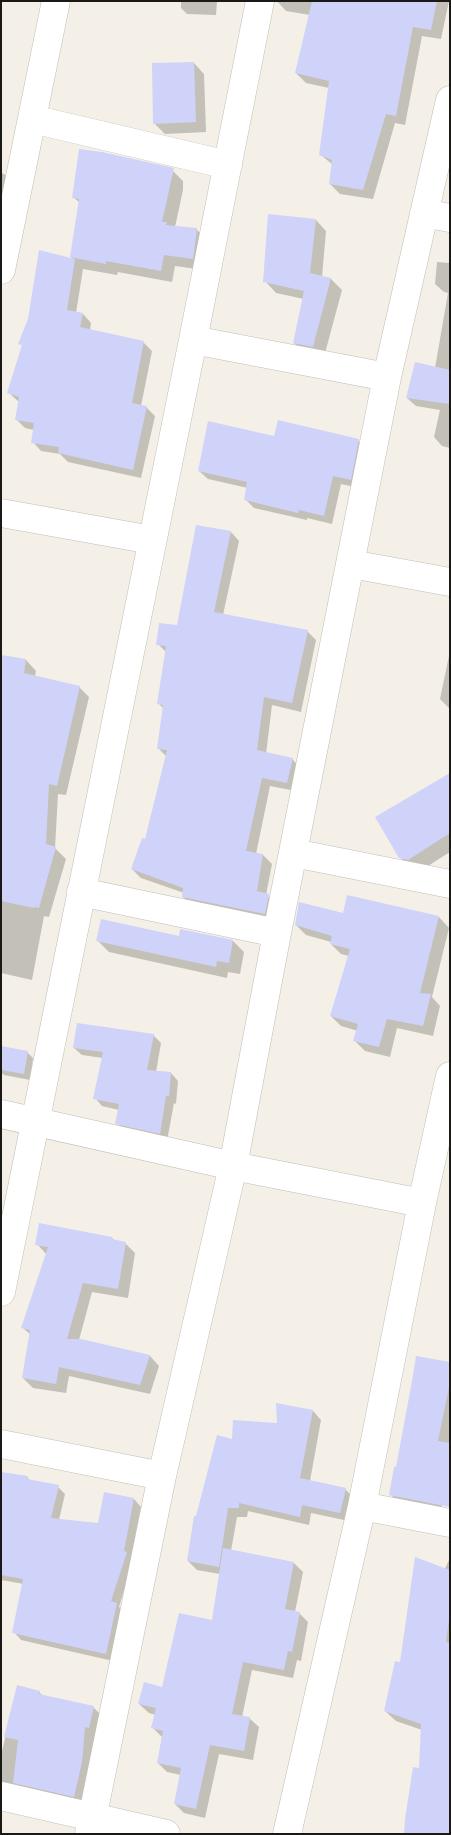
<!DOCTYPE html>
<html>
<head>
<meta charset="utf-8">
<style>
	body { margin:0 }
	#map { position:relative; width:451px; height:1835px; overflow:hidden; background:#f4f0e7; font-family:Montserrat,sans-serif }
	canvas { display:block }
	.frame { position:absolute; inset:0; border:2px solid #1b1916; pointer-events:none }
</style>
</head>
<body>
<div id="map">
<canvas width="451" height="1835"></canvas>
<div class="frame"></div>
</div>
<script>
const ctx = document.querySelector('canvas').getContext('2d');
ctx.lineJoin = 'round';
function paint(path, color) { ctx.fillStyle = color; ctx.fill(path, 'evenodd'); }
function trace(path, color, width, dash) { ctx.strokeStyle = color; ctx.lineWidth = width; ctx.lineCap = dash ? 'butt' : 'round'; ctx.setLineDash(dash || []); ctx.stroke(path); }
paint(new Path2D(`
	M181,1H217L216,15L187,14L181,8Z
	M277,1H449L441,39L422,36L405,125L395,123L373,199L340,194L330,184L333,165L321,155L329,88L306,83L296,73L310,15L286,11Z
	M194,63L204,74L206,132L165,134L154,123Z
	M171,169L183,181V190L175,227L196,229L208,241L204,270L175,266L172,282L118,272L117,275L83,269L76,313L83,314L91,323L90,330L143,342L152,351L141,406L146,407L155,416L141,478L68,462L60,454L41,451L33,442L34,430L25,428L17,420L19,402L9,393L23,346L20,343L74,260L71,257L80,203L73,197Z
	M1,173L4,174L17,186L1,206Z
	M316,220L326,231L322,277L331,279L342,290L324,357L305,354L294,343L304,299L276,293L265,281Z
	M437,262L450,263V448L442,446L434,437L440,410L416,406L407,398L435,368L448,293L444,292L435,284Z
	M275,437L358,441L366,449L359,488L341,484L332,524L307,518V520L254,508L246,500L248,488L208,479L199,471Z
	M231,532L239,541L223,615L307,631L316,640L301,712L272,705L266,754L292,759L301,768L296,791L270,786L256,854L263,855L272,864L266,895L277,904L273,923L192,906L183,897L184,893L141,878L132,869L146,840L167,757L158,748L164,709L159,704L167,653L158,644L178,626Z
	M450,651V709L440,699Z
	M1,656L26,660L36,671L35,677L79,687L89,697L66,795L58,794L55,848L66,859L49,917L44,916L32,980L1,973Z
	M450,779V852L420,871L412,870L400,857Z
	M348,896L439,917L449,928L432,997L440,1006L433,1036L397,1028L390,1057L365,1051L355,1041L358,1031L341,1026L331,1016L349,956L341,954L331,944V942L306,935L296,925L344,914Z
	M180,938L233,941L244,952L240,974L228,972L227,978L109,952L98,941Z
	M153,1035L161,1043L156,1072L171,1073L178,1081L176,1104L174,1103L167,1141L125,1131L117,1123L119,1110L102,1106L95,1098L103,1058L82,1055L74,1048Z
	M1,1050L27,1052L33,1058L30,1080L4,1075L1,1072Z
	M112,1238L115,1241L125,1243L135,1253L128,1298L92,1292L79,1340L150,1356L159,1366L150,1394L69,1376L66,1393L33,1388L23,1378L31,1335L22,1327L47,1255L37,1244Z
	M450,1363V1437L441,1512L400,1504L391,1495L397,1468Z
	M313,1411L321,1420L310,1481L345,1489L354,1498L349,1521L311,1513L309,1525L248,1511L247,1517H237L231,1551L294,1563L303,1572L295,1612L299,1613L308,1622L301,1661L297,1660L293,1678L252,1670L242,1717L249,1718L259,1727L253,1760L219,1754L205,1818L184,1813L175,1804L181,1775L167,1772L158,1763L162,1737L153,1728L156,1715L149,1713L139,1704L163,1688L213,1622L220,1574L197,1570L188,1561L233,1440Z
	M1,1474L27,1477L30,1481L58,1487L65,1494L59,1520L99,1524L134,1499L141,1507L131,1558L133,1560L119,1607L123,1611L113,1661L21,1640L14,1632L24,1584L1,1580Z
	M449,1560L450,1561V1834L421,1770L422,1730L396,1721L385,1711L401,1664Z
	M18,1687L39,1692L44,1697L94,1708L105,1719L85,1807L1,1789V1755Z`), '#0003');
paint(new Path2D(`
	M312,1H437L431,30L413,27L396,116L386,114L363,190L329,184L332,160L319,155L329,81L295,73Z
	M194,62L196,122L153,124L152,63Z
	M79,149L102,152L174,168L162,222H167L166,225L197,228L193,259L164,255L161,271L106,261V264L70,257L79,199L72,198Z
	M268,214L316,219L310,273L331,278L313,347L293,343L304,291L263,282Z
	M39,250L75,259L67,310L83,313L80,327L144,341L132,403L147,406L133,470L58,453L59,447L31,443L34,423L15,420L19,397L7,393L22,345L18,344L28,319Z
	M415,362L450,370V404L406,398Z
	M278,420L359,439L351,480L333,476L324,516L299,510L298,513L244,500L247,482L198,471L208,421L274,436Z
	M196,525L231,531L214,612L308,630L292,703L264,697L257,750L293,758L287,783L262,778L246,851L263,854L257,891L269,894L265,914L182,897L183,888L131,869L142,838L145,839L167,750L157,749L163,705L157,704L166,646L156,645L159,623L177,625Z
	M1,655L26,659L24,673L80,686L57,786L49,784L46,844L56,847L39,908L35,907L34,908L1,901Z
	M450,773V833L408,860L399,858L375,817Z
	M347,895L439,916L420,993L431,994L423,1026L387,1019L379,1047L353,1041L358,1024L330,1016L350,949L330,944L332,936L295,925L299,902L343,913Z
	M101,919L179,936L180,929L233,940L229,963L217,961L216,967L96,941Z
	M77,1023L154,1034L147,1070L171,1072L169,1096H166L160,1134L115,1124L119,1104L93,1099L103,1052L73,1048Z
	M1,1046L28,1051L24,1074L1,1070Z
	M39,1223L112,1237V1239L126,1242L118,1289L83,1283L67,1339H81L150,1355L140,1385L59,1367L56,1384L22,1378L30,1330L21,1328L48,1247L35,1245Z
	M416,1356L450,1362V1382L438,1441L450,1443V1507L389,1495L394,1467H396L412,1381Z
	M276,1403L313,1410L300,1478L346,1488L340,1513L302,1505L300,1517L239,1503V1508H228L219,1567L187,1561L194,1516H196L217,1435L232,1439L233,1420L277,1423Z
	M1,1472L28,1476L27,1479L59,1485L51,1518L98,1523L104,1492L134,1498L124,1551L127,1552L111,1601L117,1603L106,1654L12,1633L23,1579L1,1575Z
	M223,1548L294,1562L285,1609L300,1612L292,1652L288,1651L284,1670L243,1662L232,1714L250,1717L244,1751L210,1745L196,1809L174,1804L181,1768L157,1763L163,1731L151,1728L156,1708L138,1704L144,1682L162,1687L179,1613L212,1620Z
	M415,1557L450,1570V1612L446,1642L450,1643V1834H404L405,1819L413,1767L419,1768L421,1724L384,1711L395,1661L400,1662Z
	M17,1685L40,1691L39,1694L94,1706L89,1728L85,1727L82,1762L74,1797L13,1783L18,1740L4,1737Z`), '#cfd2f9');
const minor = new Path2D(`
	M32,119L228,165
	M424,213L450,218
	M1,270L56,1
	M193,340L387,377
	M1,513L152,540
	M351,564L450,582
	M294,853L450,884
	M81,892L277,933
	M1,1114L233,1166L422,1203
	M1,1292L193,340L260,1
	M1,1444L162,1476
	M362,1506L450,1523
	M1,1796L166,1834
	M89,1834L162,1476L233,1166L277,933L387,377L450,100
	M287,1834L362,1506L422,1203L450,1076`);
trace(minor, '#c1bdb5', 29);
trace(minor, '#fff', 28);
</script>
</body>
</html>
